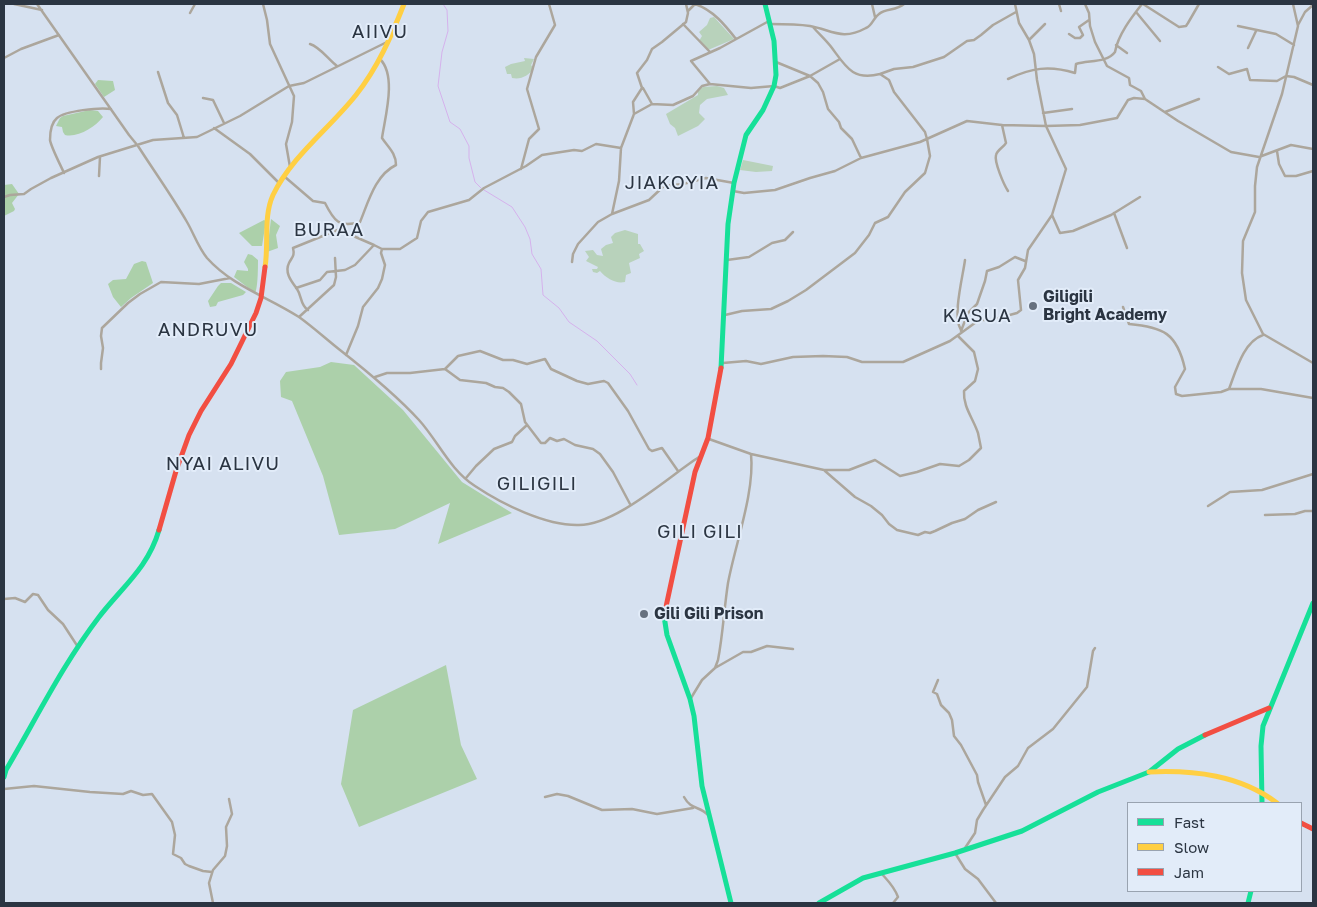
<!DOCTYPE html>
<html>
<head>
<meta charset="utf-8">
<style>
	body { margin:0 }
	#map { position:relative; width:1317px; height:907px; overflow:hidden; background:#d6e1f0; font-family:"Golos Text",sans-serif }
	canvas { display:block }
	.frame { position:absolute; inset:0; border:5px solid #2b3542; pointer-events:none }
	.legend { position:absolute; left:1127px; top:802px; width:175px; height:90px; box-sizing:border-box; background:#e2ecf9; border:1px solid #99a3b0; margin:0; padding:6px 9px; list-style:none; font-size:15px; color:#2b3542 }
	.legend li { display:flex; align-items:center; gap:10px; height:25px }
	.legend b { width:25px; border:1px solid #99a3b0 }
</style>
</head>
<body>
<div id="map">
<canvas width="1317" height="907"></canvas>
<div class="frame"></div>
<ul class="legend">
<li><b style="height:6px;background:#16e098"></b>Fast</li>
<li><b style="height:6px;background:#ffcf43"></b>Slow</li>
<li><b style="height:6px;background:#f24e42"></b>Jam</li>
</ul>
</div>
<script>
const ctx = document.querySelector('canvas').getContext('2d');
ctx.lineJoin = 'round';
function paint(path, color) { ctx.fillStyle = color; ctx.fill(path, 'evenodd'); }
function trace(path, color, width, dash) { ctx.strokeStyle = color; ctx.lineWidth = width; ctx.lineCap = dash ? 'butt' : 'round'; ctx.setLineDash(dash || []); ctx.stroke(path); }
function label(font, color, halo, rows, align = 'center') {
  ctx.font = font + ' "Golos Text",sans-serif'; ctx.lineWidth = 4; ctx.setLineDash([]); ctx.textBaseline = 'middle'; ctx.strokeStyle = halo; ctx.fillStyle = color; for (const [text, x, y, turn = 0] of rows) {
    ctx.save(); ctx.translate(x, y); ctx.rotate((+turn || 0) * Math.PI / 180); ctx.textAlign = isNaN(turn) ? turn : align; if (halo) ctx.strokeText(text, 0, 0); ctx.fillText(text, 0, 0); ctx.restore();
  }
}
paint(new Path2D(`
	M714,17L734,39L708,50L699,41L702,36L699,32L707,25L710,18Z
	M524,58L534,59L531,65L534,69C528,75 522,80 512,78L511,74H507L505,67L511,64L525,61Z
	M717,86L724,88L728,95L707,99L700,105L699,113L705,119L698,126L678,136L675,128L670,124L666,114L698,95V90L703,87Z
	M743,160L773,166L772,171L756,172L740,170Z
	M625,230L638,234V244H640L644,251L639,254L640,258L629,263L631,273L626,275L625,282C616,284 607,279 600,271L597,273L593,272L592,269H597L598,267L586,261L589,257L585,251L593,250L597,255L603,256L601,249L606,245L613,243L611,237L615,233Z`), '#b8d2bb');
paint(new Path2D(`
	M98,80L113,81L115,90L104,97L95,84Z
	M90,110L98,111L103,117C95,127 78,138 65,135L63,132L62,127L56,126L60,118L63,116Z
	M12,184L19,194L12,203L15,209L14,211L4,216V185Z
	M271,219L280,226L276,235L278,248L267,252Z
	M264,220L266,221L262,246H252L239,233Z
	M248,254L252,255L258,260C258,267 258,288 255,293L234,277L237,270L248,271V269L244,262Z
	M142,261L146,262L153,283L131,298L121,307L113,297L108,284L113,280L126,279L134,264Z
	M221,283H231L246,292L243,295L218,302L216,306L210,307L208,301L218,286Z
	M331,362L354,365L403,410L462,482L512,513L438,544L450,503L395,529L339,535L323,476L292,401L281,397L280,381L286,372L320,367Z
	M446,665L461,745L477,779L359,827L341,784L353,710Z`), '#acd0aa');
trace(new Path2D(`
	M443,4L447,10L448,31L442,52L438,86L450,122L460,129L469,146V158L475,182L481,188
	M484,190L512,207L525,227L530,239L532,254L541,269L543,295L559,308L569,322L597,341L630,374L637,385`), '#d5b1ec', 1);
trace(new Path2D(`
	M14,4L42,10
	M37,4L129,135L138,146C154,171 172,196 187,222C194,234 198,247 207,258C232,286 268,297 299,317C313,327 326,339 340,350C368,372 395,394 419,420C438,441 450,470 475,486C502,504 546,526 579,525C616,525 668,477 699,457
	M263,4L267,20L270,44L294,96L292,122L286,144L290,167
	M872,4L875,17
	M1059,4L1061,11
	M1085,4L1089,13L1090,26L1095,42L1107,66L1129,78L1130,85L1141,91L1145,99
	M1143,4L1179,27L1186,26L1188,23L1199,4
	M1293,4L1298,26L1282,94L1257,167L1255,186V212L1243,241L1242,273L1246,300L1263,334L1313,363
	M688,11L695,4C713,10 725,25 736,39
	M1136,12L1160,41
	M190,13L195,4
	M683,24L710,52
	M770,24C783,24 797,24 810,26C832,30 842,41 866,28C873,25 873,18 879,14C886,8 896,11 904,4
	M1298,25L1305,12L1313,5
	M1238,26L1276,34L1294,45
	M1069,34L1075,38H1080L1083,35L1079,27L1089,20
	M1029,40L1045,24
	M310,44C320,47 328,59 337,66
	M1116,45L1127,53
	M1248,48L1256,31
	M4,58L21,49L59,35
	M776,62L810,76L818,83L823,92L828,109L839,122L841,128L852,139L861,158
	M1218,67L1229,74L1247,69L1250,80L1277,81L1286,76L1294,77L1313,85
	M158,72L168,103L177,115L184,138
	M880,74L894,69L913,67L944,57L967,41L974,40L981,35L993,25L1016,12
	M1008,79C1031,68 1049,65 1075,73L1076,64C1088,60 1107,63 1115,52C1118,35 1131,18 1142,4
	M710,84L691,61L720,48L769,21
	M643,88L652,104
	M203,98L213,100L224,123
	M1165,112L1199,99
	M1043,113L1072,109
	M634,114L633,102L642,88L637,73L647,60L652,49L662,42L686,22L688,13L686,4
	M1002,125L1006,143C1004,147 997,150 996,155C994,162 1004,185 1008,191
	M214,128L250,154L279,183
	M1277,151L1279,164L1285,176H1296L1313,171
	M521,169L529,139L539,129L527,89L536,57L555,25L549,4
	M64,173C61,166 51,147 50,140C50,133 51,123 57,118C65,111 100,107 111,109
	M99,176L100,157
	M285,177L313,201L325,203C334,221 339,228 360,222C368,203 375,175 396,165C396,153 388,147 382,138C385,117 397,76 380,59
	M733,191L744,193L775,190L810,178L835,171L861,158L920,142L967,121L1002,125L1046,126L1080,125L1117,118L1128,100L1134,98L1145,99L1178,121L1231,152L1259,157L1291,145L1313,149
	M4,197L10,195L24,194L31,189L51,178L98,157L153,140L197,137L240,116L289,86L304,83L389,41
	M1114,213L1127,248
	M612,214L619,181L621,148L634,114L652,104L673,105L693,96L702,86L710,84L751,88L774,86L780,88L810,76L840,59
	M1052,215L1060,233L1073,231L1111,215L1140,197
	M359,223L351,235L374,245
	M727,260L749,257L772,243L785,240L793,232
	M572,262L573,254L578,244L598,222L612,214L649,200L664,186L683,184L706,178L734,183
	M296,288L320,280L327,272L345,270L355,265L374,245L382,249
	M1123,307L1129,324C1163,327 1177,333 1185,369L1175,387L1176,394L1182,396L1221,392L1229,389C1236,371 1243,342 1263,335
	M308,310C300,305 302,296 297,289C292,282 284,273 289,263C292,257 295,256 293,248L340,229L341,224
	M725,315L742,311L771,309L788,301L806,290L855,253L869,235L875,223L888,217L905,192L925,173L930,156L927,139L925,132L894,92L889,80L880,74C853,81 846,67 832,48C826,40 819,34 813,27
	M299,317L334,285L336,277L335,258
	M961,330C952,317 963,276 965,260
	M961,331L968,313L977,304L985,281L987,271L999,267L1015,257L1025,261
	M346,355L358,326L363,307L378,288L382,279L385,265L381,253L382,249H400L417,238L421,221L428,212L469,200L484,188L526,166L542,155L574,150L582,151L596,144L621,148
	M723,363L746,361L761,364L793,357L823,356L847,357L862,362H903L950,341L979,320H991L1017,313L1021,310L1018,280L1025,268L1028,250L1052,215L1066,169L1046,126L1037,80L1034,54L1029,40L1019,23L1015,4
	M101,369V363L103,348L101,336L102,328L128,303L140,294L161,282L199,284L230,278
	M445,369L460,380L486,383L495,387L503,388L509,392L521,404L525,422L541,443H545L550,438L557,441L564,439L575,445L593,449L600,454L613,472L630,504
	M375,377L387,373H410L445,369L458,356L480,351L503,360H513L527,364L545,359L551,369L577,381L588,384L604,381L608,383L628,411L649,449L652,451L662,448L678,471
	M1229,389H1261L1313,398
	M751,454L824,470H849L875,460L900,476L917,472L940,464L959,466L969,460L981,448C980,443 979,438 978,433C973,418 963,407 964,391L975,381L978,369L974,352L958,336
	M825,471L855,497L871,506L882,515L889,524L897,530L918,535L925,532L930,533L935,531L952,523L965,519L978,510L996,502
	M466,478L476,466L494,449L512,442L515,436L527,425
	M1208,506L1230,492L1262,490L1313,474
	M1265,515L1295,514L1305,511H1313
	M4,599L15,598L25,602L33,594L38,595L48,610L63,624L78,647
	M715,668L743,652H751L767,646L793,649
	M938,680L933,692L937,694L941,705L949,713L952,720L954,736L961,745L977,775L978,782L986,805
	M691,698L702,680L715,668L718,660C723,634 724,609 728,583C735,545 755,492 751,454L709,439
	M4,789L34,786L90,792L123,794L131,791L143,795L152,794L172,822L175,835L173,854L181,858L185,864L189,866L203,871L212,872
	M545,797L557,794L568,796L602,810L632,809L657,814L693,808
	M684,797C691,810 700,806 708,815
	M965,848L975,833L977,820L983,810L1005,777L1018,766L1028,748L1053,729L1087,687L1093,651L1095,648
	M955,853L965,869L978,879L996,903
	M881,873C888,881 894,886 898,897L893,903
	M213,903L209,883L213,870L225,856L227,846L226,827L232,814L229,799`), '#aca69c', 2.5);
trace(new Path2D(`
	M721,368L728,224L734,183L746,135L763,110L774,86L776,75L774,41L765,4
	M664,616L667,635L690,699L694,716L702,786L731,903
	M4,777L6,770C36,719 63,664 99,617C122,587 148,568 159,530
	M1262,803L1261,746L1263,726L1313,603
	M819,903L863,878L955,853L1022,831L1098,792L1149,772L1178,749L1205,735
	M1248,903L1251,891`), '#16e098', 5);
trace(new Path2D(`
	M265,267C269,244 263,217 273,195C292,156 329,129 356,95C378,67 391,37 404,4
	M1149,772C1194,770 1240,775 1277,803`), '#ffcf43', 5);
trace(new Path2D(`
	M159,530L176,471L189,435L201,411L231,364L256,313L261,298L265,267
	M664,616L695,472L708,438L721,368
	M1205,735L1269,708
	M1301,823L1313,829`), '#f24e42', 5);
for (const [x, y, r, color] of [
	[1033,306,5,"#67717f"],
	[644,614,5,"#67717f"]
]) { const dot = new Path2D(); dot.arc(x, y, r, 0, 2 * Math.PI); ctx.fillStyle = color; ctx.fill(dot); trace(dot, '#e2ecf9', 2); }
label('bold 16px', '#2b3542', '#e2ecf9', [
	["Giligili",1043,297],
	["Bright Academy",1043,315],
	["Gili Gili Prison",654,614]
], 'left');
ctx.letterSpacing = '1px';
label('19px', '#2b3542', '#e2ecf9', [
	["AIIVU",380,32],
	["JIAKOYIA",672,183],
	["BURAA",329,230],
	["KASUA",977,316],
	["ANDRUVU",208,330],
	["NYAI ALIVU",223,464],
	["GILIGILI",537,484],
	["GILI GILI",700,532]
]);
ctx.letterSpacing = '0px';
</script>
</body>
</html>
